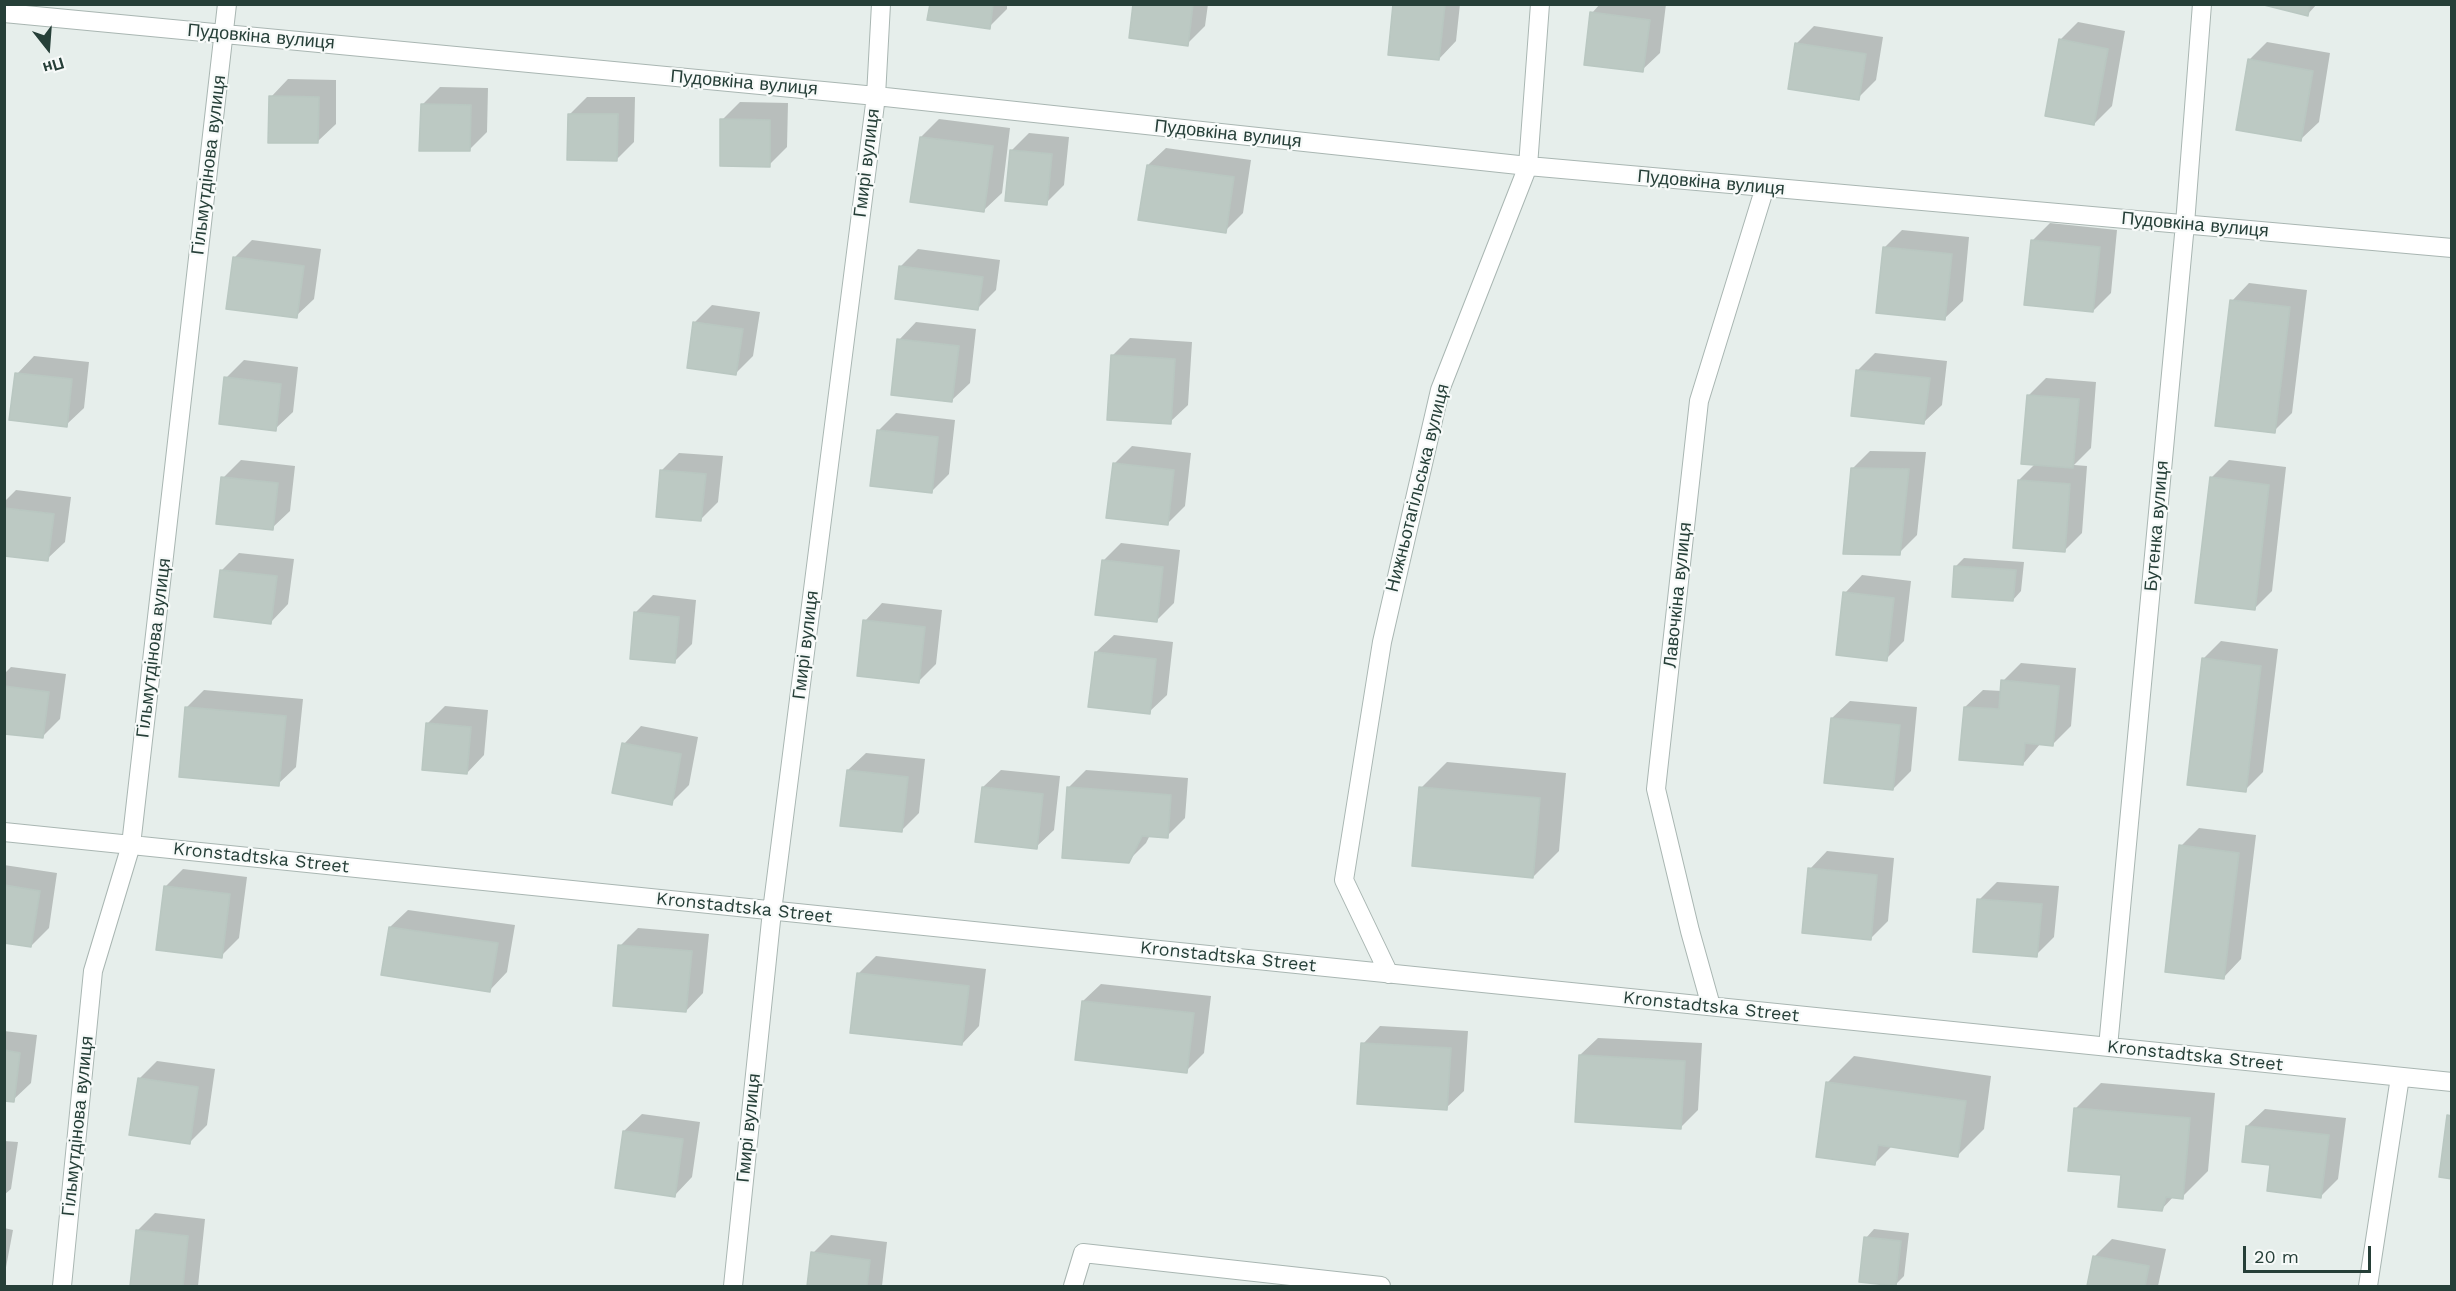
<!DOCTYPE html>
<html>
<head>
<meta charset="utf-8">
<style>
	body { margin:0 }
	#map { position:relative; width:2456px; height:1291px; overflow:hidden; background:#e6eeeb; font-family:"Work Sans",sans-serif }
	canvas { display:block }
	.frame { position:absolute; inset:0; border:6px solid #263f38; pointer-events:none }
	.north { position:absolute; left:18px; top:18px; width:60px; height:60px; -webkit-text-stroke:4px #f7faf9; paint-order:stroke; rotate:163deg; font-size:16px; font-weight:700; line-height:24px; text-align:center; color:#263f38 }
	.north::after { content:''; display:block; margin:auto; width:21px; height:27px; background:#263f38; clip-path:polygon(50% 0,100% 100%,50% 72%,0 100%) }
	.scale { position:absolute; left:2243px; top:1246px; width:128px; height:27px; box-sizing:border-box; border:3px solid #263f38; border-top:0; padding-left:8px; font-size:18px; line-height:21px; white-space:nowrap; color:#263f38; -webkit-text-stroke:4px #f7faf9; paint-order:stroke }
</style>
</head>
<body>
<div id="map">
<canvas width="2456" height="1291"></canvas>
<div class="frame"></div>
<div class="north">Пн</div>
<div class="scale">20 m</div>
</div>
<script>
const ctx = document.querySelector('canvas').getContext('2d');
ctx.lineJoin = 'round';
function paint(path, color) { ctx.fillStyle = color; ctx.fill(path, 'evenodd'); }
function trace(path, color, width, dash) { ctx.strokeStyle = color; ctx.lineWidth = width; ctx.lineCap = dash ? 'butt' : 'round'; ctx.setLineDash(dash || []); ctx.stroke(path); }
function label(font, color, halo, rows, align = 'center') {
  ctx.font = font + ' "Work Sans",sans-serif'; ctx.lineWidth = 4.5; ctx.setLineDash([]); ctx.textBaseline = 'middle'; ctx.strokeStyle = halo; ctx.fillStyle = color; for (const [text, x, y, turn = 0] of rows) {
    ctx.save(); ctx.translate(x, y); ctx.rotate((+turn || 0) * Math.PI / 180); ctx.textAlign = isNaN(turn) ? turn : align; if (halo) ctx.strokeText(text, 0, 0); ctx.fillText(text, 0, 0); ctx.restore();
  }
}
paint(new Path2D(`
	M931,4H1007V9L989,27Z
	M1135,4H1208L1205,26L1187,44Z
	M1395,4H1460L1456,41L1439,59Z
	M1600,4H1666L1660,53L1642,70L1592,13Z
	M2262,4H2317L2307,15Z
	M2078,22L2125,31L2112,106L2094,124L2060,40Z
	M1814,26L1883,37L1876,80L1858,98L1796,44Z
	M2267,42L2330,53L2319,122L2301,139L2249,60Z
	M288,79L336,80V124L318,141L271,97Z
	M440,87L488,88L487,132L469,150L422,105Z
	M587,97H635L634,142L617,159L569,115Z
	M740,102L788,103L787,147L769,165L722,120Z
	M939,119L1010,128L1002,193L984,210L921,137Z
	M1029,133L1069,137L1064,185L1046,203L1011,151Z
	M1166,148L1251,160L1243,213L1225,231L1148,165Z
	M2050,223L2117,230L2111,293L2093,311L2032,241Z
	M1902,230L1969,237L1963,301L1945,318L1884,248Z
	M252,240L321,249L314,299L296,316L234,258Z
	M918,249L1000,260L996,290L978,308L900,267Z
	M2249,283L2307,290L2292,413L2274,431L2232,301Z
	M712,305L760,312L753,356L736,373L695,322Z
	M916,322L976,329L970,383L952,400L899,340Z
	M1130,338L1192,342L1188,405L1170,422L1112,356Z
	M1875,353L1947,361L1942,405L1924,422L1857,371Z
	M34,356L89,362L84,408L66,425L17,374Z
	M244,360L298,367L293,412L275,429L226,378Z
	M2046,378L2096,382L2091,448L2074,465L2087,466L2082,533L2064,551L2019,480L2036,463L2028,396Z
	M896,413L955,420L949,474L931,492L878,431Z
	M1132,446L1191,453L1185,506L1167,524L1114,464Z
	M1870,451L1926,452L1917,535L1899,553L1852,469Z
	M679,453L723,456L718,502L701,519L661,471Z
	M241,460L295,466L290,511L272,528L223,478Z
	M2229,460L2286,467L2272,591L2254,609L2211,478Z
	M16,490L71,497L65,542L47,559L4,555V502Z
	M1121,543L1180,550L1174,603L1156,621L1103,561Z
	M239,553L294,559L288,604L271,622L222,570Z
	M1964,558L2024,562L2021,591L2013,600L1955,567Z
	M1862,575L1911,581L1904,641L1886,659L1845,593Z
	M653,595L696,600L692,644L674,662L635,613Z
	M882,603L942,610L936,664L918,682L865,621Z
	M1114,635L1173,642L1167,695L1149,712L1096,652Z
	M2221,641L2278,649L2263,772L2245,790L2203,659Z
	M2021,663L2076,668L2071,726L2053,744L2041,743L2023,764L1965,707L1983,690L2002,691L2003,681Z
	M11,667L66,674L60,719L42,737L4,733V674Z
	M204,690L303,699L296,767L278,784L187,707Z
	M1850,701L1917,707L1911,771L1893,789L1832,718Z
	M445,706L488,710L484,755L467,773L427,724Z
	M641,726L698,737L689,785L671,803L624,744Z
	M866,753L925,759L919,813L901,831L848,770Z
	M1447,762L1566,773L1559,851L1533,877L1421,788Z
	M1001,770L1060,776L1054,830L1036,847L983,787Z
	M1086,770L1188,778L1185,818L1167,836L1150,835L1146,843L1128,861L1068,788Z
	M2199,828L2256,835L2241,959L2224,977L2181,846Z
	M1827,851L1894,858L1888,921L1870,939L1810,869Z
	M4,865L57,873L49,928L31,946L4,942Z
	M183,869L247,877L239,938L221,956L165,887Z
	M1997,882L2059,886L2054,937L2036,955L1979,900Z
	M408,910L515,925L507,972L490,990L390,927Z
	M638,928L709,934L703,993L686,1011L620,946Z
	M876,956L986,969L979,1026L962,1044L858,974Z
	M1101,984L1211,996L1204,1053L1186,1071L1083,1001Z
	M1380,1026L1468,1031L1464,1091L1446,1108L1363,1044Z
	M4,1031L37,1035L31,1083L13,1100L4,1099Z
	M1598,1038L1702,1043L1698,1110L1680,1128L1580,1055Z
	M1854,1056L1991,1076L1984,1129L1958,1155L1892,1146L1874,1164L1828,1082Z
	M157,1061L215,1069L207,1125L190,1142L139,1079Z
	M2101,1083L2215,1093L2208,1171L2182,1197L2174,1196L2161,1210L2123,1174L2075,1109Z
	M2265,1109L2346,1118L2338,1179L2321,1196L2272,1164L2247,1126Z
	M642,1114L700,1122L692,1177L675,1195L624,1131Z
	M4,1141L18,1142L11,1189L4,1195Z
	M155,1213L205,1219L198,1286H131L137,1231Z
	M4,1228L13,1230L4,1278Z
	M1874,1229L1909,1233L1904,1276L1895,1285L1866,1238Z
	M831,1235L887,1242L882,1286H809L813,1253Z
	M2112,1239L2166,1249L2158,1286H2089L2094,1257Z`), '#0003');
const building = new Path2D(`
	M930,4H993L990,29L927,20Z
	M1133,4H1193L1188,46L1129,38Z
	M1393,4H1445L1439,60L1388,55Z
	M2260,4H2310L2308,16Z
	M1590,12L1650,20L1643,72L1584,65Z
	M2059,39L2108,49L2094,125L2045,116Z
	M1795,43L1866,54L1859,100L1788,89Z
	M2248,59L2313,71L2301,141L2236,130Z
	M269,96L319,97L318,143H268Z
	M421,104L471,105L470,151H419Z
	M568,114H618L617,161L567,160Z
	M720,119L770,120V167L720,166Z
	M920,137L993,146L984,212L910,202Z
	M1010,150L1052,154L1047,205L1005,201Z
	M1147,165L1234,177L1226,233L1138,220Z
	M2031,240L2100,247L2093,312L2024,305Z
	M1883,247L1952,254L1945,320L1876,313Z
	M233,257L304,266L297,318L226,309Z
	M899,266L983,277L978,310L895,299Z
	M2230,300L2290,307L2275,433L2215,426Z
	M693,322L743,329L736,375L687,368Z
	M897,339L959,346L952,402L891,395Z
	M1111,355L1175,359L1171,424L1107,420Z
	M1856,370L1930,378L1924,424L1851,416Z
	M15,373L72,379L67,427L9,420Z
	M224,377L281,384L276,431L219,424Z
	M2027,395L2079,399L2073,468L2021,464Z
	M877,430L938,437L932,493L870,486Z
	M1113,463L1174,470L1168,525L1106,518Z
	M1851,468L1909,469L1900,555L1843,554Z
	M660,470L706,474L701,521L656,517Z
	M221,477L278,483L273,530L216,524Z
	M2210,477L2269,485L2255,610L2195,603Z
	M2018,480L2070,484L2065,552L2013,548Z
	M4,508L54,514L48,561L4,556Z
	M1102,560L1163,567L1157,622L1095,615Z
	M1954,566L2016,570L2013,601L1952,597Z
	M220,570L277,576L271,624L214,617Z
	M1843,592L1894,598L1887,661L1836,655Z
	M634,612L679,617L675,663L630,659Z
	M863,620L925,627L919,683L857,676Z
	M1095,652L1156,659L1150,714L1088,707Z
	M2202,658L2261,666L2246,792L2187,785Z
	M2001,680L2059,686L2053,746L2025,743L2023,765L1959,760L1964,707L1999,709Z
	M4,686L49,692L43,738L4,734Z
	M185,707L286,716L279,786L179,777Z
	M1831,718L1900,725L1893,790L1824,783Z
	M426,723L471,727L467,774L422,770Z
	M622,743L681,754L672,805L612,793Z
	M847,770L908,777L902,832L840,826Z
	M982,787L1043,794L1037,849L975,842Z
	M1067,787L1171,795L1168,838L1142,836L1129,863L1062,858Z
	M1419,787L1540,798L1533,878L1412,866Z
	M2179,845L2239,853L2224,979L2165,972Z
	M1808,868L1877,875L1871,940L1802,933Z
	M4,885L40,891L31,947L4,943Z
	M164,886L230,894L222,958L156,950Z
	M1977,899L2042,904L2037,957L1973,952Z
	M389,927L498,943L490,992L381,975Z
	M618,945L692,951L686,1012L613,1006Z
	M857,973L969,986L962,1045L850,1033Z
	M1082,1001L1194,1013L1187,1073L1075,1060Z
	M1361,1043L1451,1048L1447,1110L1357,1104Z
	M4,1050L20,1053L14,1102L4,1101Z
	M1579,1055L1685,1061L1681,1129L1575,1122Z
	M138,1078L198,1087L190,1144L129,1135Z
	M1826,1082L1966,1101L1958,1157L1878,1145L1875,1165L1816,1157Z
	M2074,1108L2190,1118L2183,1199L2166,1197L2162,1211L2118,1207L2121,1175L2068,1171Z
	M2447,1115L2452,1116V1179L2439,1177Z
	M2246,1126L2329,1135L2321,1198L2267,1191L2270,1165L2242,1162Z
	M623,1131L683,1139L675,1197L615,1188Z
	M136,1230L188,1236L183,1286H130Z
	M1864,1237L1901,1241L1896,1286L1859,1282Z
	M811,1252L870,1260L867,1286H807Z
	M2093,1256L2149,1266L2145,1286H2087Z`);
paint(building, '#bcc9c3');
trace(building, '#b9c7c1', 1.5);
const minor = new Path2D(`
	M4,13L876,96L1528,166L2452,248
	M4,832L2452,1082
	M1389,974L1344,880L1382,642L1440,390L1528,166L1540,4
	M1711,1006L1690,931L1656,789L1699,401L1765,187
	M2108,1047L2185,224L2202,4
	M62,1286L93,971L131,845L227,4
	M733,1286L772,911L876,96L881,4
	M1073,1286L1083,1253L1381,1286
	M2368,1286L2400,1077`);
trace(minor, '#a9b6b2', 20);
trace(minor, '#fff', 18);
label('18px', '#263f38', '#f7faf9', [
	["Пудовкіна вулиця",261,37,5],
	["Пудовкіна вулиця",744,83,5],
	["Пудовкіна вулиця",1228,134,6],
	["Гмирі вулиця",867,163,-83],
	["Гільмутдінова вулиця",209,165,-83],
	["Пудовкіна вулиця",1711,183,5],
	["Пудовкіна вулиця",2195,225,5],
	["Нижньотагільська вулиця",1418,488,-76],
	["Бутенка вулиця",2157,526,-85],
	["Лавочкіна вулиця",1678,595,-84],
	["Гмирі вулиця",806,645,-83],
	["Гільмутдінова вулиця",154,648,-83],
	["Kronstadtska Street",261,858,6],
	["Kronstadtska Street",744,908,6],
	["Kronstadtska Street",1228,957,6],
	["Kronstadtska Street",1711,1007,6],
	["Kronstadtska Street",2195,1056,6],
	["Гільмутдінова вулиця",78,1126,-84],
	["Гмирі вулиця",749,1128,-84]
]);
</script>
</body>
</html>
